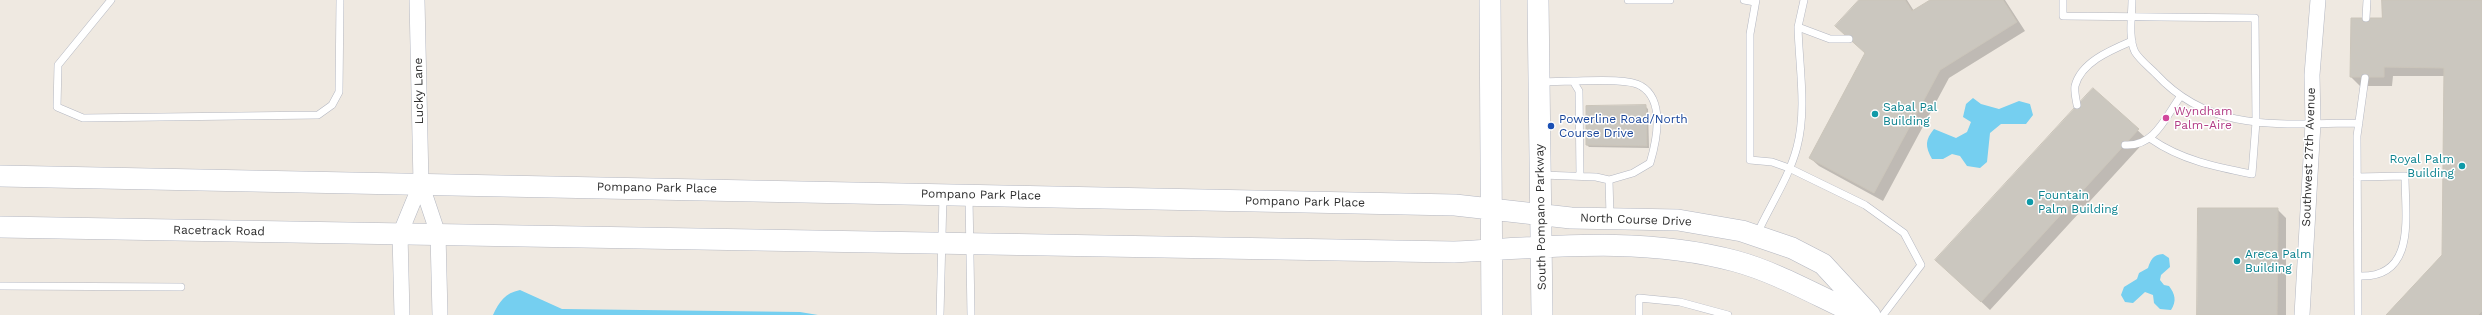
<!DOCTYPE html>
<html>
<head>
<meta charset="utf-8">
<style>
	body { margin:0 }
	canvas { display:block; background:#efe9e1 }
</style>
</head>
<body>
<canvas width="2482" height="315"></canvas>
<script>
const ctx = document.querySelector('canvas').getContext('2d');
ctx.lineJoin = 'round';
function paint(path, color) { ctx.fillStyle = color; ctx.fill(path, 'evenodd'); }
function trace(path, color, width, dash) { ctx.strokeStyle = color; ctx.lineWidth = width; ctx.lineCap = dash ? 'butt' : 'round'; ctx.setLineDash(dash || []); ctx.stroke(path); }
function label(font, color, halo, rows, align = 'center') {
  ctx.font = font + ' "Work Sans",sans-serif'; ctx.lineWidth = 3; ctx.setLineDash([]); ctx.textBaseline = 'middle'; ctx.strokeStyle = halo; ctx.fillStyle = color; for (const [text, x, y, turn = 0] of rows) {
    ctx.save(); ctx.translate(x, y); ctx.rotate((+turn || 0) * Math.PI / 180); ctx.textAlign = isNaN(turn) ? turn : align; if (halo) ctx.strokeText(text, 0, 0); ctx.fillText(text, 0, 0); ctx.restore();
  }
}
paint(new Path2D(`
	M1973,98L1981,104L1999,109L2019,101L2030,104L2033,115L2026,124H2001L1990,133L1987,162L1980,168L1967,166L1960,156L1952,154L1943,159H1932C1925,146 1925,140 1934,129L1956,138L1967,132L1971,122L1963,117L1966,104Z
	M2163,254L2169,258L2170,267L2161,275L2160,280L2164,285L2169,286C2175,294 2177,301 2171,310L2160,309L2154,303L2153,295L2145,292L2133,303L2125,302L2121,295L2124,287L2137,279L2139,273L2148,268C2151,259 2153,255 2163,254Z
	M520,290L562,309L800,312L818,315H493C499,302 505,293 520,290Z`), '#75cff0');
paint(new Path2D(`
	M1861,0H1907L1914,11L1932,0H2005L2025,31L1949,78L1883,201L1819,166L1810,158L1866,54Z
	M2383,0H2482V315H2387L2443,255L2444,76H2393L2392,86H2360L2351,77L2383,19Z
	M2093,89L2147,139L1990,310L1945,268Z
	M1645,106L1648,109L1649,148L1589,147L1587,145Z
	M2277,209L2286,218V315H2198Z`), '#0003');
const building = new Path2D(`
	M1859,0H1905L1912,11L1930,0H2003L2017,22L1940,70L1874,193L1809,158L1865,53L1835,26Z
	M2382,0H2482V311L2478,315H2386L2442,255L2444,68L2384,67V77H2350L2351,18H2382Z
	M2093,88L2139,129L1981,302L1935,260Z
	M1646,105L1647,146L1586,145V106Z
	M2198,208H2278L2277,315H2197Z`);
paint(building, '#cbc7bf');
trace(building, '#cbc5ba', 1);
const lane = new Path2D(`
	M111,0L58,65L57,107L83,118L318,115L332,105L339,92L340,0
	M1628,0H1670
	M1744,0L1755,2
	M1756,0L1750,34V160L1772,162L1789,168L1865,205L1904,233L1921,265L1883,315
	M1804,0L1798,27L1830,39H1849
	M2063,0V16L2255,18L2256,122L2252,174C2216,167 2181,160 2151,139
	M2132,0C2132,15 2128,38 2135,52C2140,60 2149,67 2156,74C2212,135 2284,123 2359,123
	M2366,18L2367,0
	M1573,81C1588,81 1629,78 1641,86C1665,100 1657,140 1650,163L1633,173L1609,180
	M1540,82L1573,81L1579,91L1580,176
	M2077,105C2076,99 2074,91 2075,86C2081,62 2111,50 2132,41
	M2125,145C2154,147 2165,118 2180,97
	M1542,175L1596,177L1609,180L1610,216
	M2357,177L2405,176C2405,216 2417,279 2358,276
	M969,197L971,315
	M1757,234C1770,205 1789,178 1797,147C1807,109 1799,66 1798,27
	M0,286L181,287
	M940,315L943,196
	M1639,315V298L1680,302L1728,315
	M2358,315L2357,136L2365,78`);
const street = new Path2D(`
	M417,0L421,183L438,234L440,315
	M402,315L400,234L421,183
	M2302,315L2313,123L2312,75L2318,0`);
const secondary = new Path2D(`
	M1490,0L1492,315
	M1538,0L1542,315
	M0,176L1455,205L1571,218L1678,220L1742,231L1792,248L1823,264L1870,315
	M0,227L1454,252C1548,247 1643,236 1735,261C1779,273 1819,297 1860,315`);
trace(lane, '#b4b7c1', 8);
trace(street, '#b4b7c1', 16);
trace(secondary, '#b4b7c1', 22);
trace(lane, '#fff', 7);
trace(street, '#fff', 15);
trace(secondary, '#fff', 21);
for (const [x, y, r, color] of [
	[1875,114,4,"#0f9aa8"],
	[2166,118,4,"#d1479c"],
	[1551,126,4,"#1a4fb4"],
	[2462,166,4,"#0f9aa8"],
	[2030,202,4,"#0f9aa8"],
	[2237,261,4,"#0f9aa8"]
]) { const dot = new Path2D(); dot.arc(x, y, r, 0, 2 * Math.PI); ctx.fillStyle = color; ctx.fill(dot); trace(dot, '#fff', 1.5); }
label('12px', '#2e2e2e', '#fff', [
	["Lucky Lane",419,91,-91],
	["Southwest 27th Avenue",2309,157,-88],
	["Pompano Park Place",657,188,1],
	["Pompano Park Place",981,195,1],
	["Pompano Park Place",1305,202,1],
	["South Pompano Parkway",1541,217,-91],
	["North Course Drive",1636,220,2],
	["Racetrack Road",219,231,1]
]);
label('12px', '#0d838f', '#fff', [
	["Sabal Pal",1883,107],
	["Building",1883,121],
	["Royal Palm",2454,159,"right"],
	["Building",2454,173,"right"],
	["Fountain",2038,195],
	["Palm Building",2038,209],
	["Areca Palm",2245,254],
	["Building",2245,268]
], 'left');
label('12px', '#b23c85', '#fff', [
	["Wyndham",2174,111],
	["Palm-Aire",2174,125]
], 'left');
label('12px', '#164399', '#fff', [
	["Powerline Road/North",1559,119],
	["Course Drive",1559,133]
], 'left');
</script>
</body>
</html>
